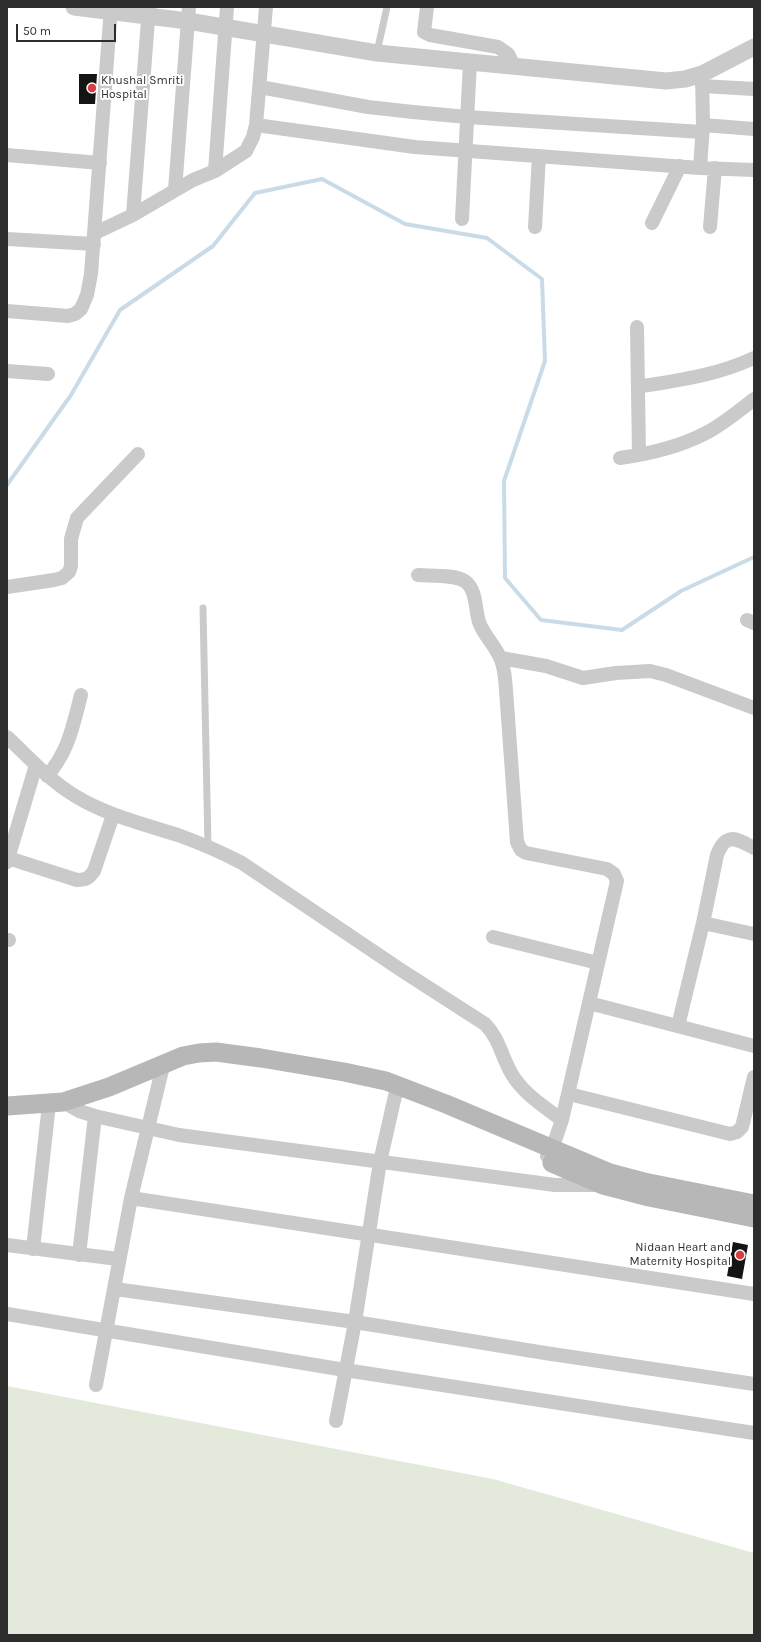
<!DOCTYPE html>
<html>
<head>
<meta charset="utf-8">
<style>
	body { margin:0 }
	#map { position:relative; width:761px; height:1642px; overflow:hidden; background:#fff; font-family:Karla,sans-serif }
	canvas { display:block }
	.frame { position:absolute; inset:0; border:8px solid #2d2d2d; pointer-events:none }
	.scale { position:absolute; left:16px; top:24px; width:100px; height:18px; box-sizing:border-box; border:2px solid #2d2d2d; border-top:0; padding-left:5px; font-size:12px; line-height:14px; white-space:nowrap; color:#2d2d2d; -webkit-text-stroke:3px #fff; paint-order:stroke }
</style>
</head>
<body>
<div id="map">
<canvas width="761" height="1642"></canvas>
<div class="frame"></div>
<div class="scale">50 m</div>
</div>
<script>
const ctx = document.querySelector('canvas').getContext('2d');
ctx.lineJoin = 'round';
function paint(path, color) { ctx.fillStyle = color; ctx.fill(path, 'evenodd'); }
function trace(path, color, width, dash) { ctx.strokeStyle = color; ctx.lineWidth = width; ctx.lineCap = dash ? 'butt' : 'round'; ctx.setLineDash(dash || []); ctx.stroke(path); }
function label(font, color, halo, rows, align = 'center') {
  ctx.font = font + ' Karla,sans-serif'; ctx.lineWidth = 4; ctx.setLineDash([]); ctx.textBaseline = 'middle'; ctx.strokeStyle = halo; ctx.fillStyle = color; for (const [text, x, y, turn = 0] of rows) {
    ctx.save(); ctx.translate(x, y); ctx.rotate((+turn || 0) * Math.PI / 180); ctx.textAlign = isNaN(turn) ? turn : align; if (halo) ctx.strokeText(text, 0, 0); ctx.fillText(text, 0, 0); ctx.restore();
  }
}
paint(new Path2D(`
	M7,1386L493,1479L754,1553V1635H7Z`), '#e3eadc');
trace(new Path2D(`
	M7,485L71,395L120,310L213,246L255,193L322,179L405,224L487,238L542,279L545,361L504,481L505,578L541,620L622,630L681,591L754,557`), '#cadbe8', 4);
paint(new Path2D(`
	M79,74H97L95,104H79Z
	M733,1242L748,1245L742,1279L727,1276Z`), '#141414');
trace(new Path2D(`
	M377,52L387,7
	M203,608L208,847`), '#cacaca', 7);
trace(new Path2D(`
	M427,7L424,32L430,35L498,47L508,54L514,66
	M702,86L754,89
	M260,87L368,107L413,112L467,117L702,132
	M256,125L415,147L700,168L754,170
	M703,125L754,129
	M7,155L100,163
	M700,168L703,125L702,74
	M215,171L227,7
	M175,190L189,7
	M133,215L149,7
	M462,219L470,62
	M652,223L680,166
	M535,227L539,156
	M710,227L715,168
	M95,233L133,215L193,180L215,171L246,151L253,137L256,125L266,7
	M7,239L94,244
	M7,311L68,316L75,314L81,309L87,295L91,274L111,7
	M637,327L639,455
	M7,371L48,374
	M638,387C679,380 715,376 754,358
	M620,458C649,454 679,447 706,433C723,424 739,411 754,399
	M418,575C430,576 456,574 466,582C477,591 475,610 479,622C484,636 496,646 501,660C505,669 505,680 506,690L517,842L521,850L526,853L607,869L614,874L617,881L562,1120L552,1149L547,1156
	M7,587L54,580L62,578L69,572L71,566V539L77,518L138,454
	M747,620L754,623
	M501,658L546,666L583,678L616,673L650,671L666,675L754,708
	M7,737C32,760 53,785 84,801C114,817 146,825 178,835C200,843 221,852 242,863L401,970L485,1024C501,1040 502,1061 515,1079C527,1096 546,1108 562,1120
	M47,776C69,751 73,725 81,695
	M8,858L77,880C86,880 89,878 94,871L113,815
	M7,862L36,765
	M703,923L754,934
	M493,937L598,963
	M7,940H9
	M589,1003L754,1046
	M678,1026L703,923L717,855C726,831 737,839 754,848
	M569,1094L730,1134L737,1132L742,1127L754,1077
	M63,1102L79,1111L95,1116L179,1135L555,1185H599
	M131,1198L754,1294
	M7,1245L118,1259
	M33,1249L49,1104
	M79,1255L95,1116
	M115,1289L355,1322L545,1353L754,1384
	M7,1314L345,1370L754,1433
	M96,1385L131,1198L163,1066
	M336,1421L355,1322L380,1162L395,1096L400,1086`), '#cacaca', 14);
trace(new Path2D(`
	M74,7L188,21L377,53L666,81L685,79L702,74L754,47`), '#cacaca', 17);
trace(new Path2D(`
	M7,1106L63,1102L109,1087L183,1056L199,1053L216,1052L261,1058L344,1072L386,1081L446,1104L610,1173L644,1182L754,1204
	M552,1163L603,1185L649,1197L754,1218`), '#b7b7b7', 19);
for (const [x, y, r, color] of [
	[92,88,5,"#d63e42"],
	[740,1255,5,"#d63e42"]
]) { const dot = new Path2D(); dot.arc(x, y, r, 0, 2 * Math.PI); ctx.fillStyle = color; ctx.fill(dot); trace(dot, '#fff', 1.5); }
label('12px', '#2d2d2d', '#fff', [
	["Khushal Smriti",101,81],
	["Hospital",101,95],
	["Nidaan Heart and",731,1248,"right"],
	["Maternity Hospital",731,1262,"right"]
], 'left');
</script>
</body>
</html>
